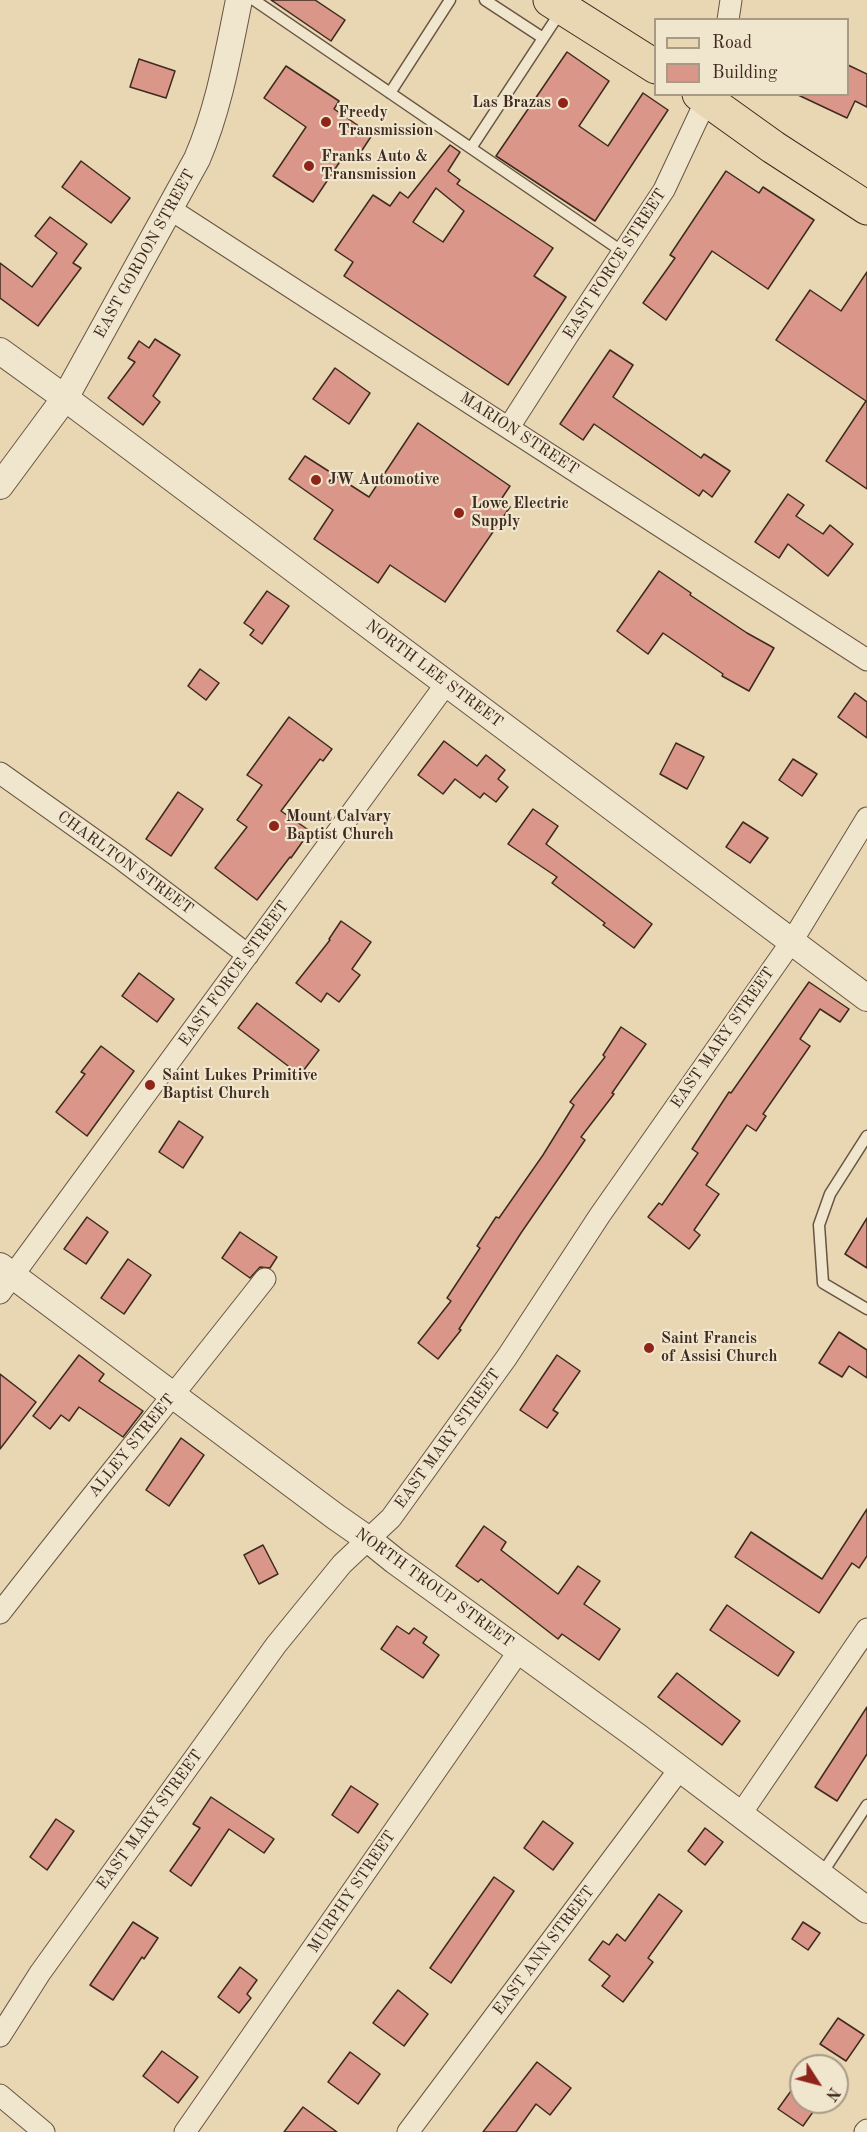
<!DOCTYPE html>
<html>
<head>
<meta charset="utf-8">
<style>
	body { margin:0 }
	#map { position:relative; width:867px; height:2132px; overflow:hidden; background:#e8d7b2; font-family:"Old Standard TT",serif }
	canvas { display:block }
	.legend { position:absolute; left:654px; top:18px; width:195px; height:78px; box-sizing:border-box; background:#f0e5cd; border:2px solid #a99a87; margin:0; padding:8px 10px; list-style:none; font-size:18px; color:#3e2a1f }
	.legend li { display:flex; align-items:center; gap:12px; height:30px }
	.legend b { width:30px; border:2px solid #a99a87 }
	.north { position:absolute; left:789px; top:2054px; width:60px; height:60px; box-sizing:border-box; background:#f0e5cd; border:2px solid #a99a87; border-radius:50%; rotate:126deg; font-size:16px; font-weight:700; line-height:24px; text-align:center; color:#3e2a1f }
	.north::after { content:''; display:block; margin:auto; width:21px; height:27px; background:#8f2418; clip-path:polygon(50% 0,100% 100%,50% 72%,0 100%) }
</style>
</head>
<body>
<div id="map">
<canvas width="867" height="2132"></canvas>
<ul class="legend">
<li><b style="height:8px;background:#e8d7b2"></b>Road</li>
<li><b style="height:16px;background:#da9789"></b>Building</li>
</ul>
<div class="north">N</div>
</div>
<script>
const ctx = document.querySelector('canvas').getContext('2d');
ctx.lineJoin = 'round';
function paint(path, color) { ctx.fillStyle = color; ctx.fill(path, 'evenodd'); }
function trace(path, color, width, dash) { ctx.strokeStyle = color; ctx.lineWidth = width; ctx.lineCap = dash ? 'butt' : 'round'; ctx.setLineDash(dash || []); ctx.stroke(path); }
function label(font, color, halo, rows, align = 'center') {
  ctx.font = font + ' "Old Standard TT",serif'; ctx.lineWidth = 4.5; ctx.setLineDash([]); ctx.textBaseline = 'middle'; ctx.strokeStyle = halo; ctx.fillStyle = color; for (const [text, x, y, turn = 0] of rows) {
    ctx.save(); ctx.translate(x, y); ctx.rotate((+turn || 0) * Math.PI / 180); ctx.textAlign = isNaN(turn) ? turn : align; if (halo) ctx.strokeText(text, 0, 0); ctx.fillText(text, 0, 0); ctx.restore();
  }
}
const building = new Path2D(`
	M271,0H315L345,20L331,41Z
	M567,52L609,81L579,126L608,146L643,93L668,110L595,221L496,156Z
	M139,59L175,71L166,98L130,87Z
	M848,65L867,74V107L855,101L847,118L796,94H848Z
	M286,66L339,101L334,109L372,135L355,161L345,154L313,202L273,176L306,127L264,98Z
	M450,145L460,152L448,171L460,180L457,184L553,248L534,276L566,297L508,385L344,276L353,262L335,250L373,195L390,206L400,192L408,198ZM436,188L464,211L443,242L413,222Z
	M81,161L130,198L111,223L62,187Z
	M726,171L759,193L763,187L814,220L768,289L712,251L666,320L643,303L675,258L670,255Z
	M50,217L87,244L73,263L81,268L38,326L0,298V263L32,287L57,253L35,236Z
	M867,272V489L826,461L866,401L776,340L810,290L841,311Z
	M155,339L180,355L153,396L160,402L143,425L108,398L135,362L128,358L139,341L149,348Z
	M610,350L633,365L613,397L701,458L704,454L730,471L712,497L703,490L699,496L594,424L583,440L560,424Z
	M335,368L370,393L349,424L313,399Z
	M418,423L510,486L500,501L510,507L445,602L390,565L378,583L314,539L333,510L289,479L305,456L369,497Z
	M788,494L804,505L796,516L823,534L830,525L853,544L828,576L788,544L779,558L755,542Z
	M659,571L691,593L690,595L747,633L774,648L749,691L722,676L723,674L663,633L648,654L617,631Z
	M267,591L289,606L262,644L250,635L254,630L244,623Z
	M200,669L219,683L206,700L188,686Z
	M855,693L867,702V738L838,717Z
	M289,717L332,749L323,761L320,759L281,811L310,831L291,858L290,857L257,900L215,868L247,827L237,820L262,785L247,775Z
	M444,741L477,766L486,755L505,770L498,779L508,787L496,802L484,793L480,798L455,779L443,794L418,775Z
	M676,743L704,757L687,789L660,774Z
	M793,759L817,774L802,796L779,780Z
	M178,792L203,809L171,856L146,839Z
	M533,809L558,826L546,844L652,924L634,948L603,925L605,923L552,883L557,877L508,844Z
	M743,822L768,838L750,863L726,847Z
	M341,921L371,942L352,969L360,975L339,1002L327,993L321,1002L296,983L330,940L329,939Z
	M139,973L174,999L157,1022L122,996Z
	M809,982L849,1009L840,1022L820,1009L800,1039L810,1046L763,1114L766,1116L756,1131L747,1125L706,1185L719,1194L694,1230L700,1235L689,1249L648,1217L659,1203L662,1205L698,1153L692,1149L729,1092L731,1093Z
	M257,1003L319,1050L300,1075L238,1028Z
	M621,1027L646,1044L612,1093L614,1094L581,1137L585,1140L521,1233L459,1329L461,1330L438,1359L418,1343L451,1301L447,1298L480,1248L477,1246L496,1217L499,1218L543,1155L574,1105L570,1102L605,1057L603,1055Z
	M101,1046L134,1071L87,1136L56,1112L85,1074L81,1072Z
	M179,1121L203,1137L183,1168L159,1152Z
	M87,1217L108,1232L86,1264L64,1249Z
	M867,1218V1268L845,1254Z
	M240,1232L277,1257L270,1268L260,1267L250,1278L222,1258Z
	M128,1259L151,1275L124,1314L101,1298Z
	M839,1332L867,1350V1378L849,1366L842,1377L819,1363Z
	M79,1355L104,1374L99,1381L143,1411L123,1437L79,1407L69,1421L61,1415L50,1429L33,1416Z
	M557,1355L580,1371L553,1410L558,1413L547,1428L520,1410Z
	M0,1374L36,1402L0,1449Z
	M181,1438L204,1455L169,1506L146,1490Z
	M867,1509V1556L859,1568L852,1563L819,1613L735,1557L751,1532L822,1579Z
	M484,1526L506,1542L501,1550L558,1594L578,1566L600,1581L584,1604L620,1629L599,1660L562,1634L558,1639L481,1579L478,1582L456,1566Z
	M263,1545L278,1574L259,1584L244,1555Z
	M727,1605L794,1652L778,1676L710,1630Z
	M397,1626L409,1634L414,1628L427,1637L423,1643L439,1655L423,1678L381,1649Z
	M677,1673L740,1721L722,1745L658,1697Z
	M867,1707V1754L837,1801L815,1787Z
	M351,1786L378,1804L358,1833L332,1815Z
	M211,1797L274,1839L264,1853L229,1829L191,1886L170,1871L200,1828L193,1824Z
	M56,1819L74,1831L47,1870L30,1857Z
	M543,1821L573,1843L553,1870L524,1848Z
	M705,1828L723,1842L705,1865L688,1851Z
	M494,1877L514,1891L451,1983L430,1968Z
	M659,1894L682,1911L648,1958L653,1962L623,2002L602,1986L610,1976L589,1960L603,1941L609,1945L617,1934L625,1941Z
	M133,1922L158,1938L144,1959L142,1957L113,2000L90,1985Z
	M803,1922L820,1933L808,1950L792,1939Z
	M240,1967L257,1980L247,1994L251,1998L239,2013L218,1997Z
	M398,1990L428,2014L404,2046L373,2023Z
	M838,2018L864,2035L846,2061L820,2044Z
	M162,2051L198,2077L178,2103L143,2076Z
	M350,2052L380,2074L358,2104L328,2082Z
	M537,2062L571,2088L550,2115L536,2104L516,2132H483Z
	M801,2077V2102H820L803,2126L778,2109Z
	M303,2107L337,2132H284Z`);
paint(building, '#da9789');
trace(building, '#3e2a1f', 1.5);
const service = new Path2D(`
	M254,0L623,252
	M485,0L543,38
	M390,93L450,0
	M471,148L561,11
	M867,1136L830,1194L819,1225L823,1283L867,1309
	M821,1875L867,1805`);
const minor = new Path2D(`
	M728,20L731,0
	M170,209L867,660
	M509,427L568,335L664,190L709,94
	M0,773L120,858L248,955
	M0,1293L446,684
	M0,1613C87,1501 177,1391 265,1279
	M740,1815L867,1629
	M0,2036L40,1973L276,1645L342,1564L391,1518L507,1357L600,1215L792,941L867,818
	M0,2095L44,2132
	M185,2132L519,1651
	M408,2132L679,1770
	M865,2132L867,2130`);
const tertiary = new Path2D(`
	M0,351L65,398L867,998
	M0,486L65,398L197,159C219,108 228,54 239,0
	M0,1266L336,1517L369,1540L395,1561L638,1737L867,1910`);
const primary = new Path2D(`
	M550,0L656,67
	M699,94L773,147L867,208`);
trace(service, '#685544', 13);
trace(minor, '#685544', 23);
trace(tertiary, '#685544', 28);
trace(primary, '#3e2a1f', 35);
trace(service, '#f0e5cd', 10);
trace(minor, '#f0e5cd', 21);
trace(tertiary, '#f0e5cd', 26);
trace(primary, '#e8d7b2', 33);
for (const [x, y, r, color] of [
	[563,103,6,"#8f2418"],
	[326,122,6,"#8f2418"],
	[309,166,6,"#8f2418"],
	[316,480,6,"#8f2418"],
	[459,513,6,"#8f2418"],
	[274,826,6,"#8f2418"],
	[150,1085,6,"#8f2418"],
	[649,1348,6,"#8f2418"]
]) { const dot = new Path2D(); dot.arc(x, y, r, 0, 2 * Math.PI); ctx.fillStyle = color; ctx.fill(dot); trace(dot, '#f0e5cd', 2); }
label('bold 16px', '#3e2a1f', '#f0e5cd', [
	["Las Brazas",551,103,"right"],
	["Freedy",338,113],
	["Transmission",338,131],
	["Franks Auto &",321,157],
	["Transmission",321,175],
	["JW Automotive",328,480],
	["Lowe Electric",471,504],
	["Supply",471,522],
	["Mount Calvary",286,817],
	["Baptist Church",286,835],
	["Saint Lukes Primitive",162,1076],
	["Baptist Church",162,1094],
	["Saint Francis",661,1339],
	["of Assisi Church",661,1357]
], 'left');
label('16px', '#3e2a1f', '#f0e5cd', [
	["EAST GORDON STREET",145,254,-61],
	["EAST FORCE STREET",615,264,-57],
	["MARION STREET",519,434,33],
	["NORTH LEE STREET",434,674,37],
	["CHARLTON STREET",125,863,36],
	["EAST FORCE STREET",234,974,-54],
	["EAST MARY STREET",723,1038,-55],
	["EAST MARY STREET",448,1439,-54],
	["ALLEY STREET",132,1446,-51],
	["NORTH TROUP STREET",434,1588,36],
	["EAST MARY STREET",150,1820,-54],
	["MURPHY STREET",352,1892,-56],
	["EAST ANN STREET",544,1951,-53]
]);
</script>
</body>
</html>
